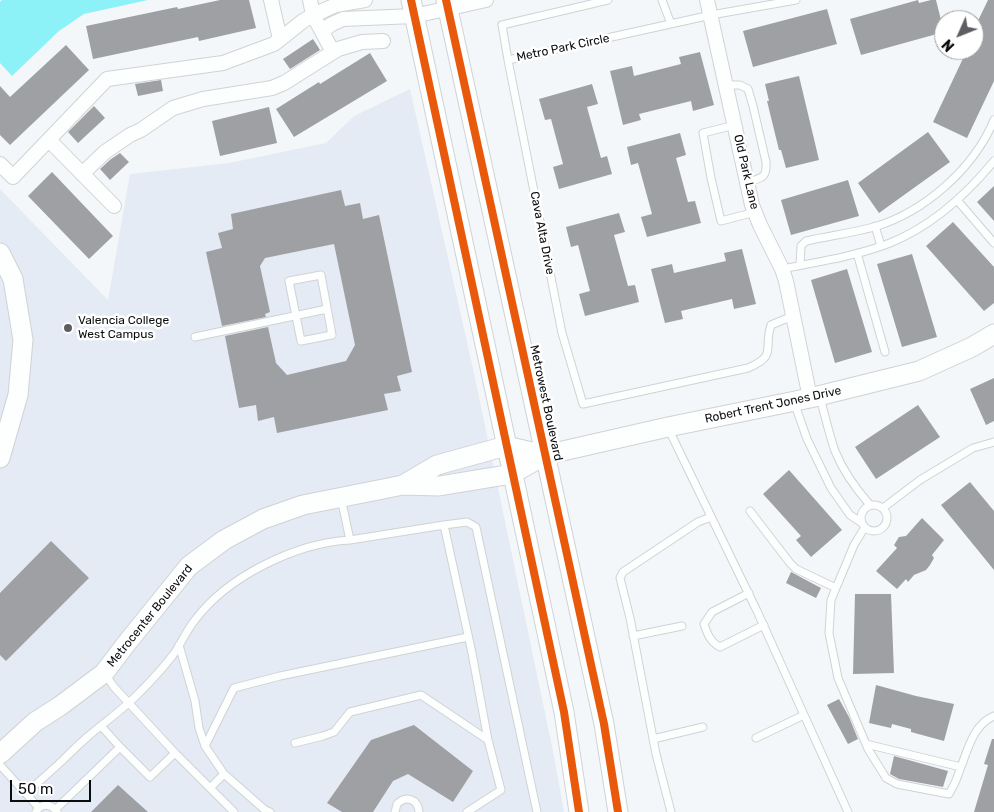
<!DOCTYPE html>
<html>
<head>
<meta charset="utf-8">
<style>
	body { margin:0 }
	#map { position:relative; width:994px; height:812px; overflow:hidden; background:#f4f7fa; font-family:Rubik,sans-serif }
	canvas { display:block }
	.north { position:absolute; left:934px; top:10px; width:50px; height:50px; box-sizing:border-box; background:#fff; border:1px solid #9d9e9f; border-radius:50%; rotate:226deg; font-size:14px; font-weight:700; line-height:20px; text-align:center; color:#0a0c0f }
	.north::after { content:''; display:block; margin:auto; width:18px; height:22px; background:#5c5e61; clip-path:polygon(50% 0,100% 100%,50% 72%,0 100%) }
	.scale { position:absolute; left:10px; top:780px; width:81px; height:22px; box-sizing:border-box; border:2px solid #0a0c0f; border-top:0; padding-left:6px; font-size:15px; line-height:18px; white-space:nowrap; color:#0a0c0f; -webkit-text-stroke:4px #fff; paint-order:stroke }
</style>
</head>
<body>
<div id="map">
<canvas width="994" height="812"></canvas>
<div class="north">N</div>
<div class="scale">50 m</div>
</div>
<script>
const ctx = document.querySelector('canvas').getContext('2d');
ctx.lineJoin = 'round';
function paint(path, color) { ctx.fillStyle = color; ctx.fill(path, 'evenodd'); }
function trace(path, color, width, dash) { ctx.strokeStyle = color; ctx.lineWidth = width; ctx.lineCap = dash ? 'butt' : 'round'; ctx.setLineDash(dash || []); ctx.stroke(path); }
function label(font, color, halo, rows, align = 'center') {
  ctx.font = font + ' Rubik,sans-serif'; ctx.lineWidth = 5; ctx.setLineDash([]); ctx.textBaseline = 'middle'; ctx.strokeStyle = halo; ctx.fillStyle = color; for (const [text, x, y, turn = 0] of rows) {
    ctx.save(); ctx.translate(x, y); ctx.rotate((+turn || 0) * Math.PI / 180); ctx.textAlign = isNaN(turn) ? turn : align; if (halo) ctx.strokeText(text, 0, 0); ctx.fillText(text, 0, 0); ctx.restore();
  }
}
paint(new Path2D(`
	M410,89L474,373L554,756L564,812H0V189L108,300L130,174L229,163L326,143L354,116Z`), '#e4ebf4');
paint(new Path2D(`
	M2,0H148L84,14L59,31L12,76L0,63V2Z`), '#8cf2f8');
paint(new Path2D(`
	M220,0H249L256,28L199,41L198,37L93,59L86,26L177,7L178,9Z
	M918,0L919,3L931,0H936L944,32L861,55L850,19Z
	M988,0H994V81L967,138L933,122L967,50H974V29Z
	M827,9L837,44L753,67L743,31Z
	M313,39L320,50L290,69L283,59Z
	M66,45L89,70L10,145L0,135V86L10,97Z
	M700,52L714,105L693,111L691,101L639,114L641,120L623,125L610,71L632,66L634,76L681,64L679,57Z
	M370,53L387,81L294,137L276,109L319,82L320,84Z
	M799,76L819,160L786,168L781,150H779L767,101H769L765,84Z
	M161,80L163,91L138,96L135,84Z
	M592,84L598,104L587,107L601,158L607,156L612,174L559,189L553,167L563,164L551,119L545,120L539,99Z
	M94,106L105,118L78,143L68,132Z
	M269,107L277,143L220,156L212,121Z
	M928,132L950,162L879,213L858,183Z
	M680,133L686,155L676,158L688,202L695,201L701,223L647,237L641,217L652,214L638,163L631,165L627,147Z
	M120,153L129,162L110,180L100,169L111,159Z
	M52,172L113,236L89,259L28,196Z
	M848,180L859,216L791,235L781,200Z
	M994,186V221L977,202Z
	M341,190L345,206L360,203L363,219L379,215L412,372L397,376L401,391L384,394L388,410L277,433L274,417L258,421L256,405L239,408L225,336L268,327L276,363L287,375L346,361L355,345L334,244L265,258L260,266L270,312L265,314L266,317L222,326L206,252L222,248L218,233L233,229L231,214Z
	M619,213L625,232L614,235L628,286L635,285L639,302L585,316L579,294L590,291L578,245L571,247L566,227Z
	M953,222L994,267V303L984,311L926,246Z
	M742,249L756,304L734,309L732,299L681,311L683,319L665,323L651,269L672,264L674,273L726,261L724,253Z
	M912,254L937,337L902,347L877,264Z
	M847,269L872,352L835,363L811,280Z
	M994,378V421L986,425L970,389Z
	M918,405L940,437L876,479L855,447Z
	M789,470L842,530L811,557L796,540L801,536L763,494Z
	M970,482L994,511V570L941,505Z
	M922,518L944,540L932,555L934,558L930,565L926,570L914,575L908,582L906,579L897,589L876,571L897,548L894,545L899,537L906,536Z
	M51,541L89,578L6,661L0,655V593Z
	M791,572L821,588L816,598L786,583Z
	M855,594H891L894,673L853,674Z
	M876,685L916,696L954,704L944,741L911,732V729L892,724L891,728L869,723Z
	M839,699L849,717L858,739L848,744L827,705Z
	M414,725L473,771L453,802L408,774L393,781L373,812H342L327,803L371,740Z
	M992,739H994V812H974L988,765L984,764Z
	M894,756L948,771L943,787L899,779L890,774Z
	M118,785L148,812H91Z`), '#9fa0a3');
const lane = new Path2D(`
	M608,0L502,25L508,60L711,15L796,0
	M662,0L671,24
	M508,60L562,333L583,404L748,368C778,355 763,349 771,325L793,316
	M726,85H740L748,89L753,106L766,162C767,178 762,178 747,182
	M735,125L703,133L711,178L721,221L755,212
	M957,200L994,243
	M875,226L881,246
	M857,253L885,352
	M800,265L801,246L806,241C828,236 852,233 874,227C925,212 974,168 994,120
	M782,269C817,262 857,256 890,243C932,226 966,195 994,161
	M321,275L332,335L301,341L289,281Z
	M195,337L327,309
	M820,398C825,415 829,434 835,451C843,471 856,489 870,505
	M794,402L807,439L831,488L850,515L862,523
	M668,428L757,611L848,812
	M341,498L350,540L444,525L472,653L488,740L501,790L467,812
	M861 518a13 13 0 1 1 26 0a13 13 0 1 1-26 0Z
	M883,508L920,480L973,448L994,442
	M750,511L790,563L796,569L836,588
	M444,525L467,522L476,527L537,812
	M865,527L854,545L831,600L829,633L838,678L868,749L886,778L897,784L949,794C953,787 957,780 959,772C967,753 972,725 994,716
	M749,593L712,612L704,624C707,633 710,642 720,647L764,625
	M633,636L682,626
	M179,645L195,701L199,728L205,746L224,774L211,787
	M105,674L114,687L175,753L234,812
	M102,727L120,747
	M756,738L804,715
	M653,739L703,727
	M295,743L323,736L334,732L350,712L421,695L488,740
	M866,744L961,767
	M205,746L234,688L280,676L468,637
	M0,765L39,808
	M224,774L265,810L270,812
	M26,793C39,782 51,771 63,760C70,753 77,746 85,739C103,723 123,710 140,692C151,681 163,668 173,655C181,644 186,631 195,620C228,576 296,543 350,540
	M56,809L120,747L150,777L175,753
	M36,812C41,803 51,803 57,812
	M395,812L397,804C406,795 418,799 419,812
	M671,812L656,754L630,618L620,578L623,572L698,522L711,517`);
const street = new Path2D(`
	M271,0L280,39
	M310,0L313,15L333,52
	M707,0L752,205L760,225L782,269L786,281L810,398
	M322,31L332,24L343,19L414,16L486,0
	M49,140L114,206
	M0,164L13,177L107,79L223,63L274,44L303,21L313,15L336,5L365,0
	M82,174L105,152L130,135L141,130L173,108L203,99L272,88L284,83L338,49L362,42L383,41`);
const secondary = new Path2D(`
	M411,0L564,712L579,812
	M446,0L604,724L618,812
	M0,253L13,279L23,340L18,395L0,458
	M403,485L437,465L506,446L545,455
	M0,754L35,722L60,706L104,673L126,644L189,566L224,540L263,519L303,505L403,485L439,486L512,474L545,455L668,427L810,398L919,371L972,347L994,334`);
trace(lane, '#d0d2d5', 9);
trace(street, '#d0d2d5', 16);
trace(secondary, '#d0d2d5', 21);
trace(lane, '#fdfefe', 7);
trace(street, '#fdfefe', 14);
trace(secondary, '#fdfefe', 19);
trace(new Path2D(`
	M411,0L564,712L579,812
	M446,0L604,724L618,812`), '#e8590c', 8);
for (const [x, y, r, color] of [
	[68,328,5,"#5c5e61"]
]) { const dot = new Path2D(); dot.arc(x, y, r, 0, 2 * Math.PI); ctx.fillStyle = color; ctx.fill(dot); trace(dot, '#fff', 2); }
label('12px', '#0a0c0f', '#fff', [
	["Metro Park Circle",563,48,-12],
	["Old Park Lane",746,172,77],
	["Cava Alta Drive",542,233,79],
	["Metrowest Boulevard",546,403,78],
	["Robert Trent Jones Drive",773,405,-12],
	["Metrocenter Boulevard",150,616,-51]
]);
label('12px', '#0a0c0f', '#fff', [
	["Valencia College",78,321],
	["West Campus",78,335]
], 'left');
</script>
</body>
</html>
